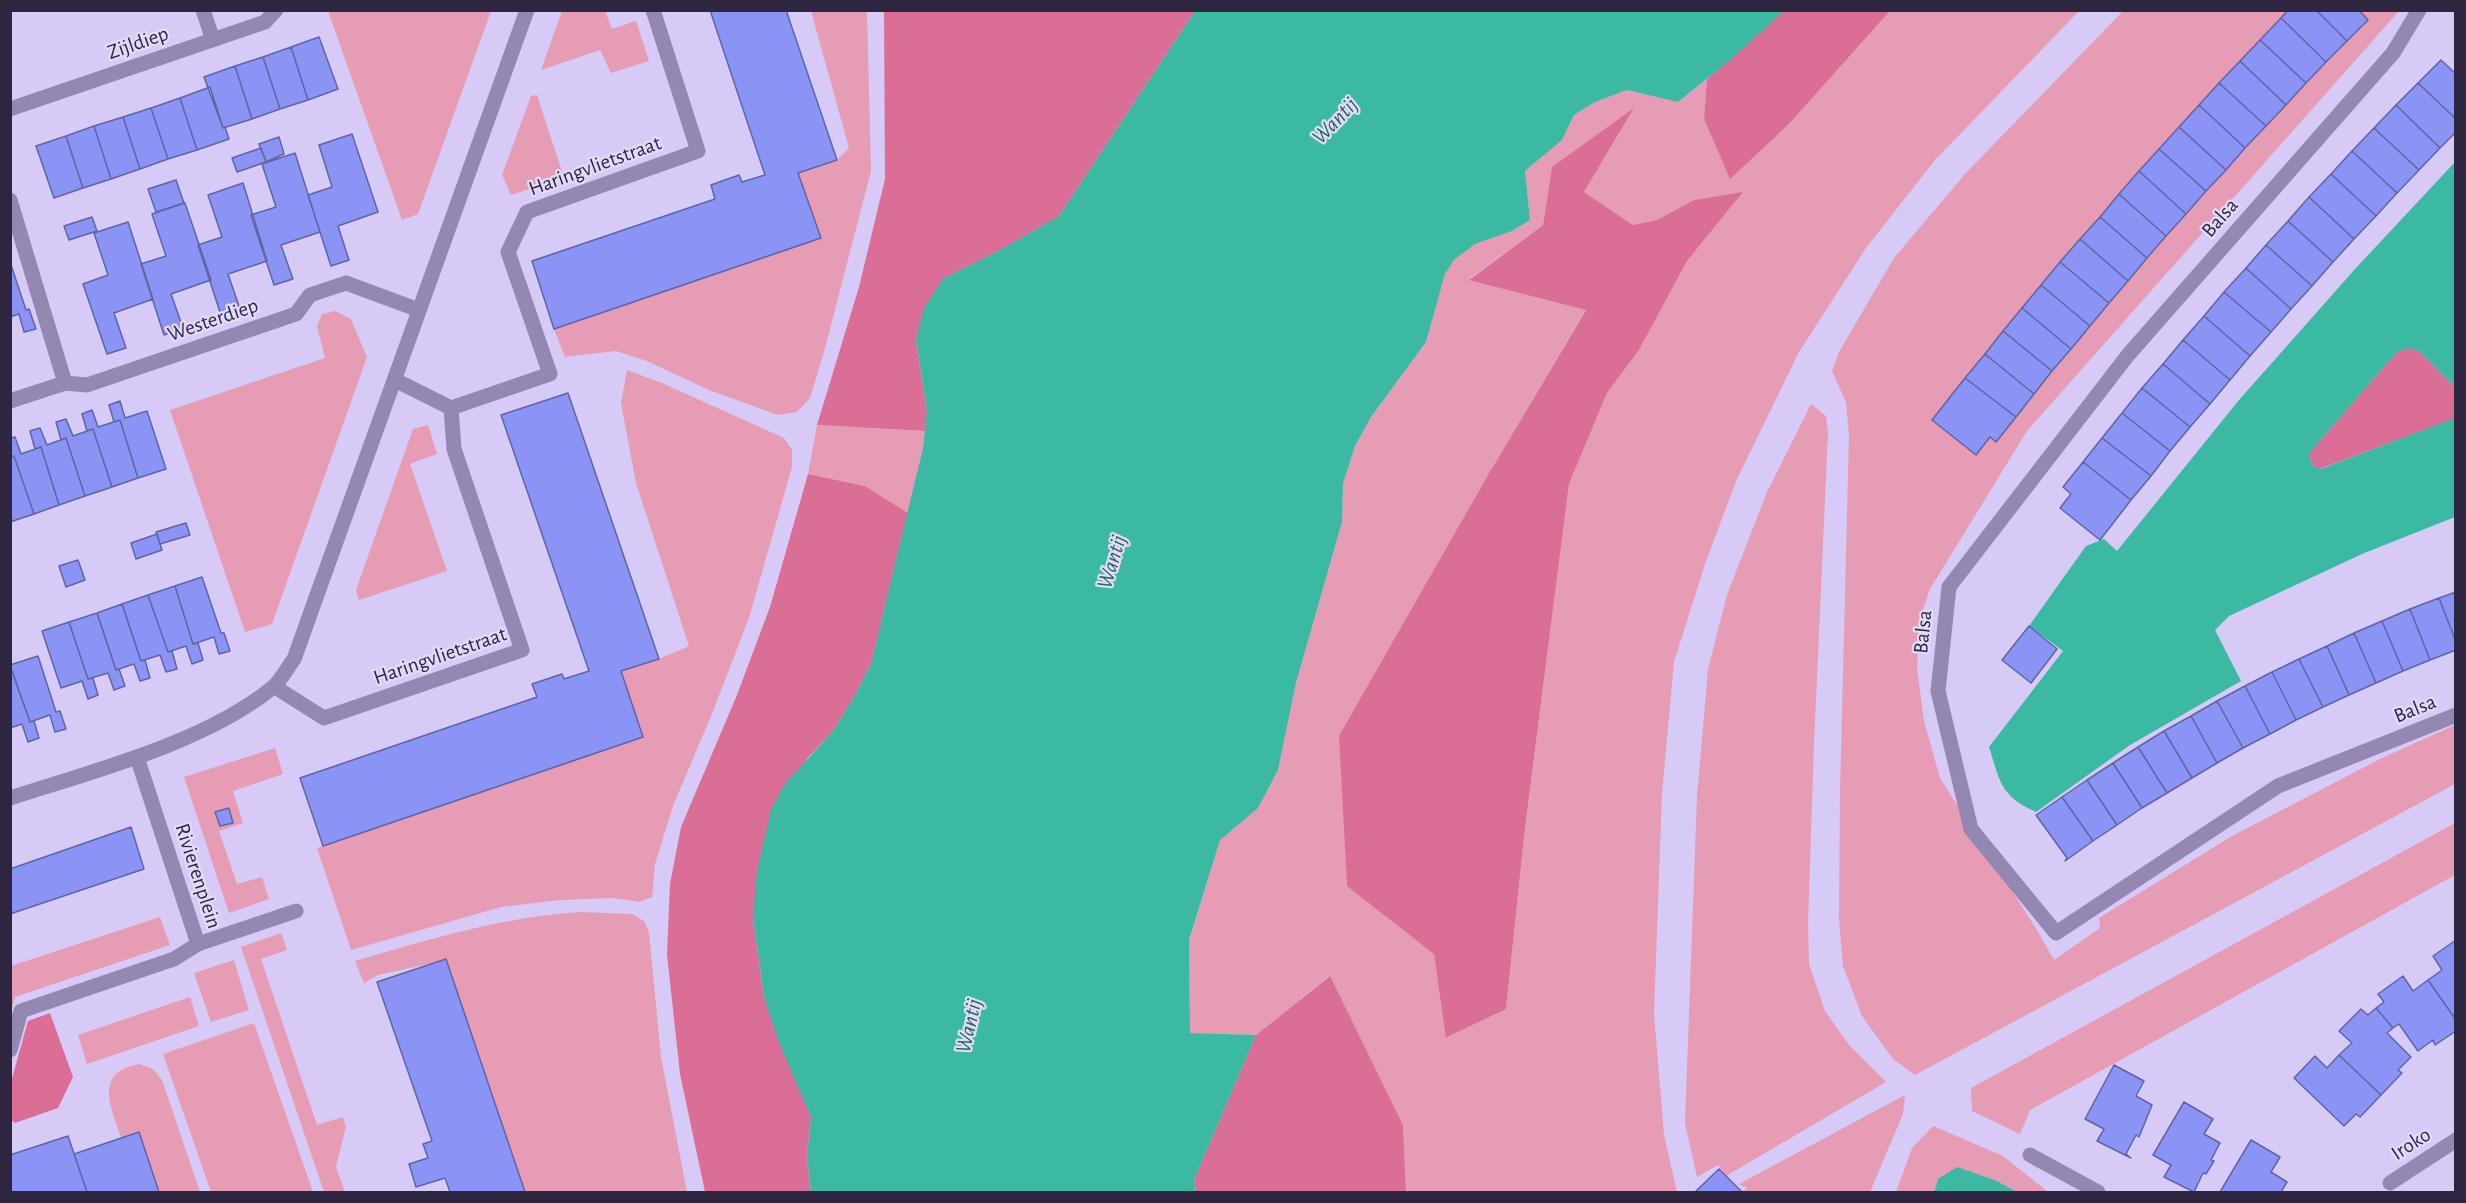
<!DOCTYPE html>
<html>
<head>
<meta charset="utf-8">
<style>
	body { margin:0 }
	#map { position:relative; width:2466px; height:1203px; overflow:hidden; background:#d7caf6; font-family:"Alegreya Sans",sans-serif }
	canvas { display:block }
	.frame { position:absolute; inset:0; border:12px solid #2e2541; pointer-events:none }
</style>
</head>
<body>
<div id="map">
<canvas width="2466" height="1203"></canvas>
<div class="frame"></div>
</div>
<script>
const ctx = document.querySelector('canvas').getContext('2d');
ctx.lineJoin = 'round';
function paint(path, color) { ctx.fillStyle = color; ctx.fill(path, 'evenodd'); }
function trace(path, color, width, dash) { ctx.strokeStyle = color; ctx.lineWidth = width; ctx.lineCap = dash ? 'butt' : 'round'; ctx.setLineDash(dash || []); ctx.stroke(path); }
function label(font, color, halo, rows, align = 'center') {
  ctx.font = font + ' "Alegreya Sans",sans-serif'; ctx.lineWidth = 4.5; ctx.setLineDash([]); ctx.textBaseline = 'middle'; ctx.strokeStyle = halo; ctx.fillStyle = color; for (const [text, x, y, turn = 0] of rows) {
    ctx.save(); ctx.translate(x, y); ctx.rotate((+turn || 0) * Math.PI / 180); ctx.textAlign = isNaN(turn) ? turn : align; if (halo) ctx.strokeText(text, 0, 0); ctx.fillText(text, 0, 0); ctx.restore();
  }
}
paint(new Path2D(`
	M328,11H491L418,214L402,220Z
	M562,11H605L612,29L636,21L649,61L611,73L600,50L541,70Z
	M811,11H867L871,171L824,352L810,398L797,412L778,415L709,390L647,361L616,351L565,357L554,329L820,238L798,173L837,160L849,148Z
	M1890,11H2079L1935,160L1866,248L1799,352L1737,479L1706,561L1674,662L1662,793L1654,1014L1664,1135L1677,1192H1406L1403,1125L1329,976L1256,1035L1190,1033L1189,941L1220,840L1258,807L1278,770L1296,683L1342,522L1343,484L1355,446L1371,417L1426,342L1445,274L1454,260L1475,244L1512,231L1530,220L1525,171L1562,140L1574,115L1595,102L1627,90L1678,102L1707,79L1704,119L1730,178L1789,124ZM1633,110L1584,192L1633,225L1657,220L1694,200L1742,193L1687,261L1639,350L1607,393L1569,484L1525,828L1506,1009L1447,1038L1434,954L1491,470L1586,309L1469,279L1543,225L1552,167Z
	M2123,11H2399L2027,431L1930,589L1920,618L1917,668L1924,721L1940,778L2037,930L2054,960L2100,928L2099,918L2232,836L2382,758L2455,725V784L1915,1075L1893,1059L1862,1016L1843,966L1839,919L1840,793L1849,435L1846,402L1832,371L1839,352L1894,258L1965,174Z
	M537,95L564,178L511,195L502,175L531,96Z
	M335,311L351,319L367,357L272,624L245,632L170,410L325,358L317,326L322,314Z
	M627,370L662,383L784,438L792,450V467L749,618L713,711L673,806L655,864L652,897L640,902L613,898L560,900L501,907L351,950L317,848L643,737L621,671L659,659L689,646L636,483L621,403Z
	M1811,404L1826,416L1828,433L1814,744L1808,923L1809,964L1825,1011L1849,1045L1886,1082L1726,1176L1718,1165L1697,1177L1685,1123L1697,796L1708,669L1727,595L1767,492Z
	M428,425L437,454L410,464L447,571L359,600L356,590L413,429Z
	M817,425L925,431L923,448L908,513L865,486L808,474Z
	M275,748L283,774L233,791L243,823L219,831L237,884L262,877L269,899L229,913L184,777Z
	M2455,823V875L2030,1110L2020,1134L1972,1111L1971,1088Z
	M580,912L632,914L644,921L649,932L661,1057L687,1192H525L446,960L378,975L364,983L355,961C431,939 501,917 580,912Z
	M160,917L170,945L15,997L11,1012V966Z
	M281,933L287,950L261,959L317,1125L343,1117L346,1127L336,1167L345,1192H324L241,947Z
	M234,960L249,1010L211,1022L194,973Z
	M190,997L199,1026L87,1064L78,1035Z
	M254,1023L313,1192H211L163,1054Z
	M139,1064L153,1069L162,1080L200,1192H159L139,1133L121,1137C111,1106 93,1073 139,1064Z
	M1905,1095L1903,1114L1870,1192H1742L1747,1188L1739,1184Z
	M1933,1126L2003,1156L2048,1192H2017L1997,1181L1938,1179L1934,1192H1896L1912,1148Z`), '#e69cb4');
paint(new Path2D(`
	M884,11H1195L1059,216L1002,249L943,279L916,341L927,411L925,431L817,425L859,287L885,179Z
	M1784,11H1890L1789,124L1730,179L1704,119L1707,79Z
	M1634,108L1584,192L1633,225L1657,220L1694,200L1743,192L1687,261L1639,350L1607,393L1569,484L1525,828L1506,1009L1446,1038L1434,954L1347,886L1339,736L1491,470L1586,310L1469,280L1543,225L1552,167Z
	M2407,347L2415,349L2421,353L2455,387L2456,418L2320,469L2313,467L2310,458V452L2396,353Z
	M808,474L865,486L908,513L871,664L854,697L833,731L806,760L753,917L764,997L811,1117L807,1157L811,1192H705L680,1074L667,954L670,884L681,827L737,695L770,607Z
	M1330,976L1403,1125L1406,1192H1196L1194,1180L1256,1035Z
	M50,1013L73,1077L58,1108L15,1123L11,1120V1082L28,1021Z`), '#db6e96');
paint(new Path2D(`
	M1195,11H1784L1730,60L1678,102L1627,90L1595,102L1574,115L1562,140L1525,171L1530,220L1512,231L1475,244L1454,260L1445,274L1426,342L1371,417L1355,446L1343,484L1342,522L1296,683L1278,770L1258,808L1220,840L1189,940L1190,1033L1256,1035L1194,1180L1196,1192H811L807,1157L811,1117L778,1040L764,997L753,917L757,871L771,810L784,785L833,731L854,697L871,664L923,448L927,411L916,340L924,308L943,279L1002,249L1059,216Z
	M2455,162V387L2421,353C2411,346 2406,348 2396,353L2310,452V458L2313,467L2321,469L2455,418V517L2362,554L2229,616L2215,630L2241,681L2130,745L2036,812C2000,796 2000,781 1989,747L2063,651L2029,626L2086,546L2104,539L2117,551L2239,400L2356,268Z
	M1957,1167L1997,1181L2017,1192H1934L1938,1179Z`), '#3cb9a2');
const building = new Path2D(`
	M710,10H786L837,160L798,173L821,238L554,329L532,261L715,199L711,185L739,175L742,182L765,175Z
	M2288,10H2316L2347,41L2326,62L2281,18Z
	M2316,10H2359L2368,20L2347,41Z
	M2281,18L2326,62L2306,83L2260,40Z
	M319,37L338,89L308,100L291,47Z
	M2260,40L2306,83L2286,105L2240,61Z
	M291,47L308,100L280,109L263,57Z
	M263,57L280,109L252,119L235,66Z
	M2441,60L2456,74V119L2418,83Z
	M2240,61L2286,105L2266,126L2219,83Z
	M235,66L252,119L223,128L204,77Z
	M2219,83L2266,126L2245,148L2199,105Z
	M2418,83L2456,119V132L2440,148L2396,105Z
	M210,87L223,128L225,127L229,139L197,150L180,98Z
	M180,98L197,150L168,159L151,108Z
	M2199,105L2245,148L2226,170L2179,127Z
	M2396,105L2440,148L2419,170L2374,128Z
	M151,108L168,159L140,169L123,117Z
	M123,117L140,169L111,179L94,126Z
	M94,126L111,179L83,188L66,136Z
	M2179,127L2226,170L2206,191L2159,149Z
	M2374,128L2419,170L2397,193L2352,151Z
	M352,134L378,212L338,226L349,260L331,266L308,195L332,187L319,145Z
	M66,136L83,188L54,198L36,146Z
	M279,137L284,154L266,162L259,144Z
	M261,148L266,162L237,172L232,158Z
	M2159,149L2206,191L2186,214L2139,171Z
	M2352,151L2397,193L2376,216L2331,174Z
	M295,153L320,232L281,245L293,279L274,285L251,215L276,207L262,164Z
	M2139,171L2186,214L2166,236L2119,194Z
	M2331,174L2376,216L2354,239L2309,197Z
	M176,180L184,203L156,212L148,189Z
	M243,183L267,261L228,274L240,309L221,315L198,245L222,237L208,195Z
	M2119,194L2166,236L2147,258L2100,217Z
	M2309,197L2354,239L2333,262L2288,221Z
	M185,203L211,280L171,294L183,328L164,335L141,264L166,256L152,214Z
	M92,217L97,231L69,240L64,226Z
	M2100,217L2147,258L2128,281L2080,239Z
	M2288,221L2333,262L2312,286L2266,245Z
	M128,222L153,299L114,313L126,348L107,354L83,284L108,275L94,233Z
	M2080,239L2128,281L2109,303L2060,262Z
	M2266,245L2312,286L2291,309L2246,268Z
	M10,262L26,310L29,309L36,329L24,332L19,314L10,317Z
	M2060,262L2109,303L2090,326L2041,285Z
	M2246,268L2291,309L2271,332L2224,292Z
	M2041,285L2090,326L2071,349L2022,308Z
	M2224,292L2271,332L2250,356L2204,316Z
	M2022,308L2071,349L2052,371L2003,331Z
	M2204,316L2250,356L2230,380L2183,340Z
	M2003,331L2052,371L2034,394L1985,354Z
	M2183,340L2230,380L2210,404L2163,364Z
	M1985,354L2034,394L2016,417L1965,378Z
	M2163,364L2210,404L2190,427L2142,388Z
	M1965,378L2016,417L1996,442L1990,437L1976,455L1932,420Z
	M2142,388L2190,427L2170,451L2122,413Z
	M568,393L659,659L621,671L643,737L323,846L300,778L537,697L532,684L562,674L564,679L589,671L501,415Z
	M120,401L125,418L147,411L166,469L138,478L120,420L114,422L109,405Z
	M92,410L98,427L120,420L138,478L112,487L93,429L87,431L82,414Z
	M2122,413L2170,451L2151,476L2102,438Z
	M66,419L73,436L93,429L112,487L85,496L66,438L61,440L56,422Z
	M40,428L47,445L66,438L85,496L59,505L41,447L35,449L30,431Z
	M15,437L21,454L41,447L59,505L34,514L14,456L10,457V438Z
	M2102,438L2151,476L2131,500L2083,462Z
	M14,456L34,514L10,522V457Z
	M2083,462L2131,500L2100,540L2060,508L2071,494L2063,487Z
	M186,523L190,535L160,544L156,532Z
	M157,534L162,550L136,559L131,543Z
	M78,560L85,580L66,587L59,566Z
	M202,577L221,633H224L230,651L219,654L214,637L193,644L175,586Z
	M175,586L193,644L198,643L203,660L192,664L186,646L168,652L148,595Z
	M2456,592V642L2439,598Z
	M148,595L168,652L172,651L177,669L166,672L160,655L141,661L122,604Z
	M2439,598L2456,642V650L2430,660L2410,609Z
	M122,604L141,661L145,660L150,678L140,681L134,664L116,670L97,613Z
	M2410,609L2430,660L2403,671L2382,621Z
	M97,613L116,670L119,669L125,686L114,690L108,673L88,679L69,622Z
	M2382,621L2403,671L2376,683L2354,633Z
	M69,622L88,679L93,678L98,695L88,699L82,681L61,688L42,631Z
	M2029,626L2057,649L2031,683L2002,660Z
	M2354,633L2376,683L2349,695L2327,646Z
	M2327,646L2349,695L2323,707L2299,659Z
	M38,656L56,712L60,711L66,729L55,732L50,715L30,722L10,665Z
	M2299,659L2323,707L2296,720L2272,672Z
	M10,666L30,722L34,721L39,738L28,742L22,724L10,728Z
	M2272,672L2296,720L2270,734L2245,686Z
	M2245,686L2270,734L2243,748L2217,701Z
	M2217,701L2243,748L2217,763L2191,716Z
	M2191,716L2217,763L2192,778L2164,731Z
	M2164,731L2192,778L2167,793L2138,747Z
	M2138,747L2167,793L2142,808L2113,763Z
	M2113,763L2142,808L2117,825L2087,780Z
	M2087,780L2117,825L2093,841L2062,797Z
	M2062,797L2093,841L2065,861L2067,858L2036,815Z
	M229,808L233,823L220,826L215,812Z
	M131,827L144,869L10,914V869Z
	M2456,940V1020L2428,980L2442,970L2433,956Z
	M446,959L525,1192H450L445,1178L416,1187L409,1164L428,1158L423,1144L432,1141L377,982Z
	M2403,976L2413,991L2428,980L2456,1020V1031L2435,1045L2433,1040L2418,1051L2399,1024L2393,1028L2376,1008L2384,1002L2378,994Z
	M2376,1008L2393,1028L2387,1033L2411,1057L2398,1070L2402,1073L2381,1095L2339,1055L2352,1043L2339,1031L2361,1009L2368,1015Z
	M2339,1055L2381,1095L2360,1117L2356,1114L2344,1126L2294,1078L2315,1056L2327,1068Z
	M2114,1065L2144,1081L2136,1096L2152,1105L2139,1137L2136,1135L2126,1154L2131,1158L2097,1141L2104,1129L2085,1119Z
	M2184,1102L2213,1119L2204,1134L2220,1143L2211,1160L2214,1161L2206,1174L2203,1173L2194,1192L2164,1177L2171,1165L2153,1155Z
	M139,1132L159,1192H87L74,1154Z
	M68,1136L87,1192H10V1155Z
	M2251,1140L2280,1157L2271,1172L2287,1182L2281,1192H2220Z
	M1719,1169L1742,1192H1697L1696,1191Z`);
paint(building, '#8b93f5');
trace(building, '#5e64a4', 1.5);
trace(new Path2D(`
	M10,1050L21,1011L174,959L198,944`), '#9487b1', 15);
trace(new Path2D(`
	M203,10L213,40
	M2419,10L2393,53L2128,355L1949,587L1938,691L1971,829L2056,933L2278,786L2456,715
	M10,109L265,22L276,10
	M10,200L65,383
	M10,401L65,383L87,385L296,314L310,295L346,283L419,310
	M451,408L550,374L508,252L527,212L698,151L653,10
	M275,687L324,718L522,650L454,449L451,408L395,380
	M137,757L198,944L296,911
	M10,798C93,771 204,743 272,688C281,681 287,668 294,659L527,10
	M2030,1155L2098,1192
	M2390,1183L2456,1140`), '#9487b1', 15);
label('21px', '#2e2541', '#e2daf7', [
	["Zijldiep",138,43,-19],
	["Haringvlietstraat",595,166,-20],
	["Balsa",2220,218,-49],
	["Westerdiep",213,320,-19],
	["Balsa",1923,632,-84],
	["Haringvlietstraat",440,656,-19],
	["Balsa",2415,709,-22],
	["Rivierenplein",198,876,72],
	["Iroko",2411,1144,-33]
]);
label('italic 22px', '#226357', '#e2daf7', [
	["Wantij",1335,121,-46],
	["Wantij",1112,562,-73],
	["Wantij",969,1026,-77]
]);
</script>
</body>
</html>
